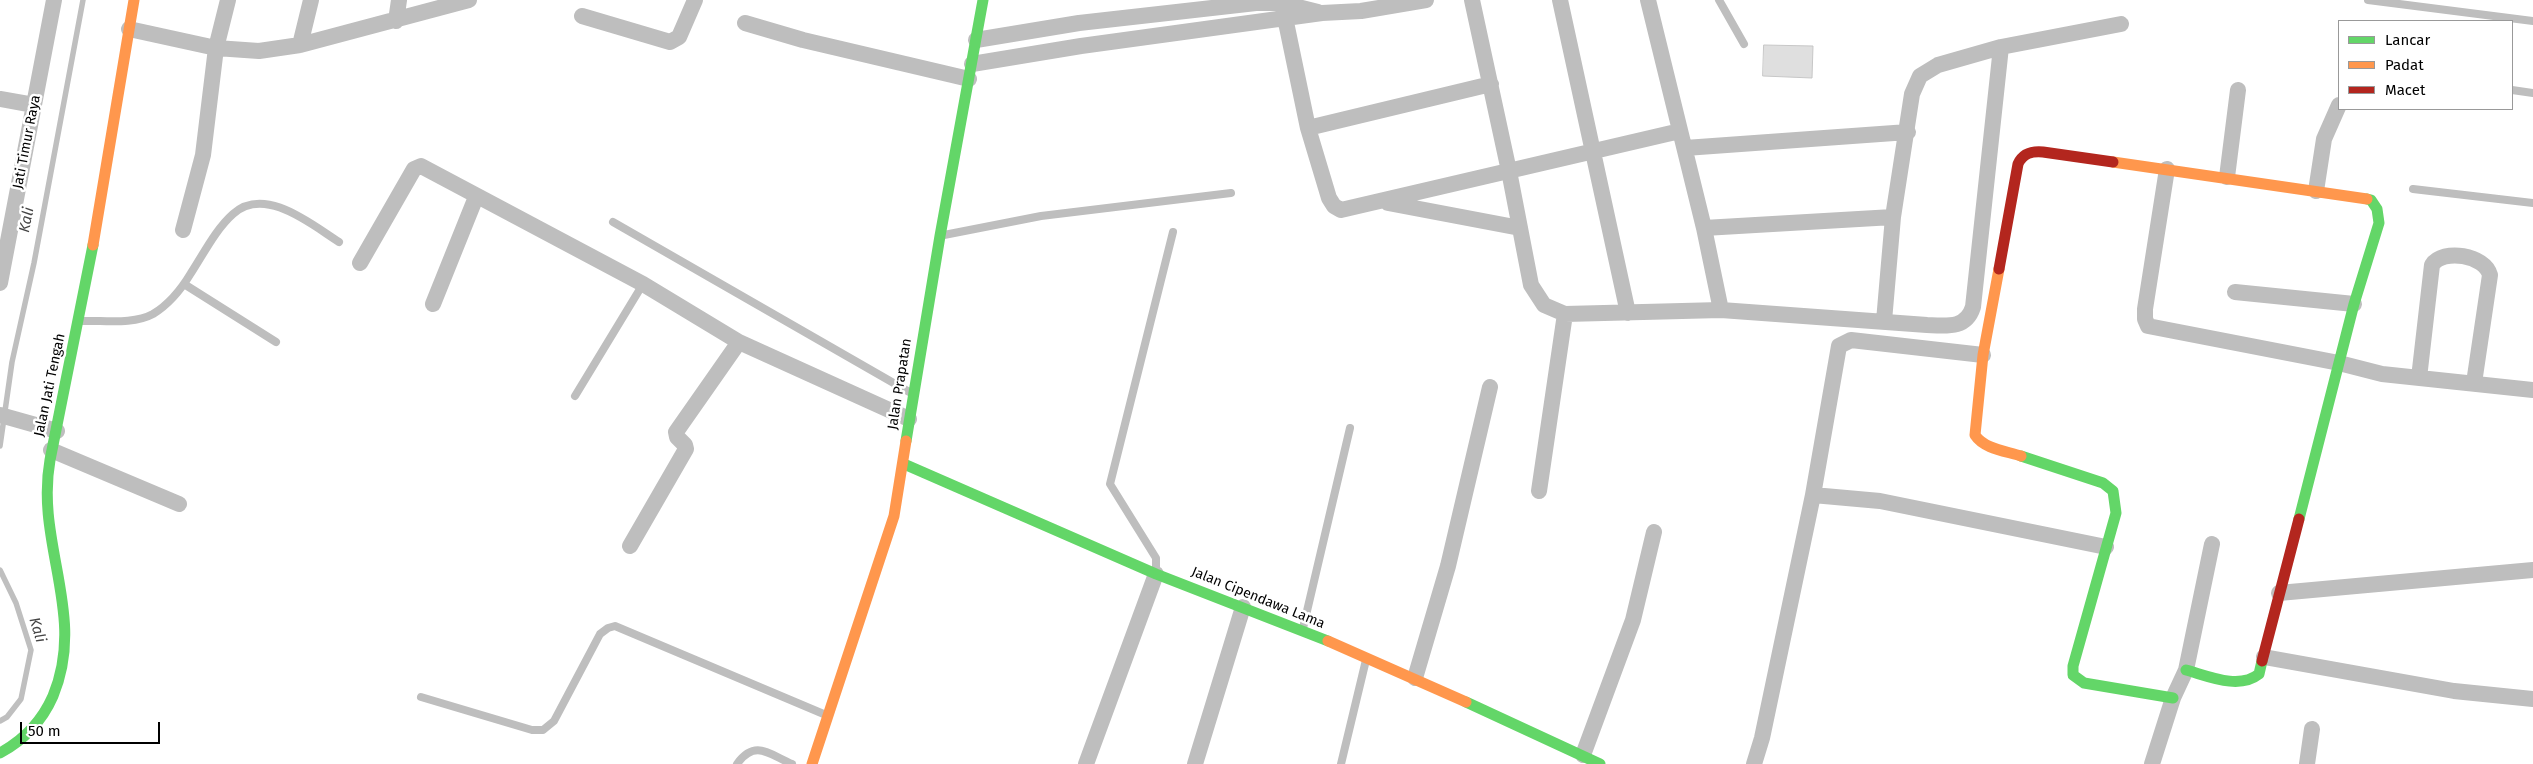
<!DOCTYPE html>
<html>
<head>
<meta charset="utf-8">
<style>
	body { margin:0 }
	#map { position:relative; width:2533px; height:764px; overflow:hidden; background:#fff; font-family:"Fira Sans",sans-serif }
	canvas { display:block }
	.legend { position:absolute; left:2338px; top:20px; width:175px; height:90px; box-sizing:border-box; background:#fff; border:1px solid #999; margin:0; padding:6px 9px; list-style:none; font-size:15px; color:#000 }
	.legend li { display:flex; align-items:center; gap:10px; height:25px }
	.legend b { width:25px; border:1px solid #999 }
	.scale { position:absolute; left:20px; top:722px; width:140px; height:22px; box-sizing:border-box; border:2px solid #000; border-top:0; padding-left:6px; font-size:15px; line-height:18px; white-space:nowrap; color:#000; -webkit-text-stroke:4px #fff; paint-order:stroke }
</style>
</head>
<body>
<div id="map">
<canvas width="2533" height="764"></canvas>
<ul class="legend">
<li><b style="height:6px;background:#63d668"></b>Lancar</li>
<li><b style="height:6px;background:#ff974d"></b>Padat</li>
<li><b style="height:6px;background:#b3261e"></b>Macet</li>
</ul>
<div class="scale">50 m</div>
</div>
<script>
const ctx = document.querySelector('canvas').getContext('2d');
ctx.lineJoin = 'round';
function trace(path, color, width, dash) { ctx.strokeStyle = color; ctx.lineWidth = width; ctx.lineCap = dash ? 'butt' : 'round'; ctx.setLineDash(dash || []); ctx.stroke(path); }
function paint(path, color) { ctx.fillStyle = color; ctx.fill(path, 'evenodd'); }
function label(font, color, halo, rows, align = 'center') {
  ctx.font = font + ' "Fira Sans",sans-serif'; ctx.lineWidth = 5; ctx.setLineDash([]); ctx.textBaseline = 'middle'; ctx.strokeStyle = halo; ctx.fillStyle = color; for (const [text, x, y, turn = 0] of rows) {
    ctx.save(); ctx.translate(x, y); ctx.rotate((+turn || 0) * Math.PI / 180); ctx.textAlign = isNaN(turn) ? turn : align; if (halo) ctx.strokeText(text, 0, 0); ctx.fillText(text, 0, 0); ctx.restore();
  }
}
trace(new Path2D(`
	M0,446L12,362L34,263L83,0
	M0,570L16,603L31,650L21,699L7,717L0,721`), '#bfbfbf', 5.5);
const building = new Path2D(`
	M1764,45L1813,46L1812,78L1763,76Z`);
paint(building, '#dfdfdf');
trace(building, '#c7c7c7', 1);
trace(new Path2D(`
	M1719,0L1744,44
	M2368,0L2533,21
	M2512,90L2533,93
	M2413,189L2533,203
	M613,222L911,393
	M944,235L1041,216L1231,193
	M184,284L276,342
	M81,321C103,320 133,325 153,314C168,305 182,288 191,273C204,253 216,229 233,214C265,185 312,225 339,242
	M575,396L643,284
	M1156,570V558L1110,484L1173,232
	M1303,628L1350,428
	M421,697L532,730H543L554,721L600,634L608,628L615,626L826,715
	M737,764C755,739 769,754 792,764
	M1341,764L1366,660`), '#bebebe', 8);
trace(new Path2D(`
	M1472,0L1509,171L1531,285L1544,305L1565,314L1721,310L1927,325C1947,326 1966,329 1973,307L2001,47
	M1560,0L1628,313
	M1648,0L1704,228L1721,310
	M1282,3L1308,128L1329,198L1334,206L1341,210L1680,131
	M582,16L670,42L679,37L695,0
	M396,21L399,0
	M745,23L803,40L969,79
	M129,29L216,48L259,51L300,45L469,0
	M976,40L1079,23L1256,3H1282L1318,12
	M300,45L311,0
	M972,64L1081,46L1322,13L1361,11L1426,0
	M0,99L34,105
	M1308,128L1491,84
	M1685,148L1908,132
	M2167,169L2145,309V319L2148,326L2339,363L2382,374L2533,390
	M2227,177L2238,90
	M2316,191L2324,139L2339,105
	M1388,203L1520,228
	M1704,228L1893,217
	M183,230L203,155L216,48L228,0
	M360,263L414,169L421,166L643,284L739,342L909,419
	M0,283L54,0
	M2235,292L2354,304
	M433,304L476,197
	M1884,321L1893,217L1912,94L1920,76L1938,65L2001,47L2121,24
	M2419,378L2432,265C2443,248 2485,255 2490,275L2474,383
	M0,415L57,431
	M51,450L179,504
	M1539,491L1565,314
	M1813,495L1880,501L2106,547
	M630,546L686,449L685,445L677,437L676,432L739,342
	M2279,593L2533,570
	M2264,657L2454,691L2533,699
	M1415,678L1448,566L1490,387
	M1583,755L1633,620L1654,532
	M1086,764L1156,574
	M1195,764L1243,607
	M1754,764L1762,738L1813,495L1839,346L1851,340L1983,355
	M2152,764L2173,698L2186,670L2212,544
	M2307,764L2312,729`), '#bebebe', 16);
trace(new Path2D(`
	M906,441L940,236L983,0
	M2021,456L2103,483L2113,491L2116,513L2073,666V675L2084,683L2173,698
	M904,464L1156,574L1328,641
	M2299,519L2354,304L2379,223L2377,209L2371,200L2367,199
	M2186,670C2208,676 2239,690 2259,674L2262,661
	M1466,702L1600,764
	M0,753C24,740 42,721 53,696C87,614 35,544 50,460L93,245`), '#63d668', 11);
trace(new Path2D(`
	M2113,162L2367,199
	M93,245L134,0
	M1999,269L1983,355L1975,435C1984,449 2006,451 2021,456
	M1328,641L1466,702
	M812,764L894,516L906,441`), '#ff974d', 11);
trace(new Path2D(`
	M1999,269L2018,164C2023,153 2032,151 2043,152L2113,162
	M2262,661L2299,519`), '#b3261e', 11);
label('14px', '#000', '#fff', [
	["Jati Timur Raya",27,142,-79],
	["Jalan Prapatan",900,384,-81],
	["Jalan Jati Tengah",50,385,-78],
	["Jalan Cipendawa Lama",1258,598,22]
]);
label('italic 15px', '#444', '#fff', [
	["Kali",27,220,-79],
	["Kali",37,630,73]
]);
</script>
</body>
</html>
